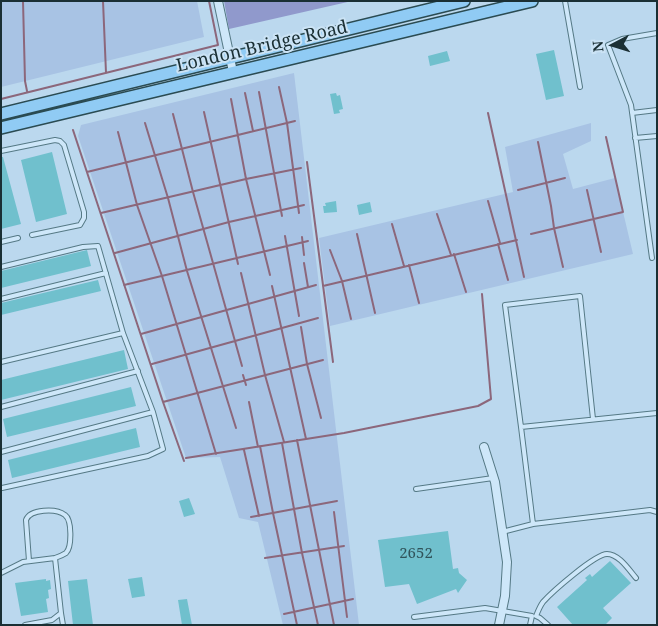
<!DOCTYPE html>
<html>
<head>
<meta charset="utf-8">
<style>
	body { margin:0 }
	#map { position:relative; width:658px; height:626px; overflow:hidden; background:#bbd8ee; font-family:"Noto Serif",serif }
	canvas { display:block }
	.frame { position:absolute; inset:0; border:2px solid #1a2f34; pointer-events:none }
	.north { position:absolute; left:588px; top:20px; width:50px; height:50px; -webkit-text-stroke:4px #cbe3f5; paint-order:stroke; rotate:265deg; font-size:14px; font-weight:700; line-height:20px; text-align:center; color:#1a2f34 }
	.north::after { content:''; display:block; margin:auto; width:18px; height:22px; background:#1a2f34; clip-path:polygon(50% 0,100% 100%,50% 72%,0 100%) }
</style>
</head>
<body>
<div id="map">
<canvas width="658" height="626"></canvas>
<div class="frame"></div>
<div class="north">N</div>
</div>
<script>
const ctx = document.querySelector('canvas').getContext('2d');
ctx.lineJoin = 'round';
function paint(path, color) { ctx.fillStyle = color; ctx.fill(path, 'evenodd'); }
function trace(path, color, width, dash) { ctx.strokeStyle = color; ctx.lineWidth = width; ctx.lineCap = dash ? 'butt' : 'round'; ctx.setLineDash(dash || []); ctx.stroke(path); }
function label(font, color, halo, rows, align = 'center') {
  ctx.font = font + ' "Noto Serif",serif'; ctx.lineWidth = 4; ctx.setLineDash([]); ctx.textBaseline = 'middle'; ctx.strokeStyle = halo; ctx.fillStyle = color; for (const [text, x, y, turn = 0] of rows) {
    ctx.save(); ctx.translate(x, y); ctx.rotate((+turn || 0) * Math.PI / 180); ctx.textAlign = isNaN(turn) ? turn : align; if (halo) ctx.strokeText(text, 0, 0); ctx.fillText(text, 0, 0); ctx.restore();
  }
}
paint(new Path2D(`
	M1,1H197L204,37L1,87Z
	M294,73L359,625H283L258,522L239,518L220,457L186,458L78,136L81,125Z
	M591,123V141L563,154L573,189L615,178L633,254L330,326L319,238L513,192L505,147Z`), '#a8c3e4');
paint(new Path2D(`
	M224,1H352L229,29Z`), '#9099cc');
trace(new Path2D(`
	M23,1L25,81L27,91
	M103,1L106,73
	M279,87L287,123L299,213
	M259,92L282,216
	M245,93L253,131
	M1,99L218,45L209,1
	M231,99L246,179L270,275
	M204,112L238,264
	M488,113L524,277
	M173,114L193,192L242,366
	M145,123L168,198L187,271L236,428
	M73,130L163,402
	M118,132L137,205L162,276L216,454
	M538,142L551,206L554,228L563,267
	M307,162L333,362
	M87,172L295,121
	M518,190L565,178
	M587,190L601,252
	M488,201L500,243
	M101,213L246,179L301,168
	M437,214L451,255
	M392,224L404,266
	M357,234L375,313
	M531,234L623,212L606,137
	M285,236L299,316
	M302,237L304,255
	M498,244L508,280
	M330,250L342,281L351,319
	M115,253L229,222L304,205
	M454,254L466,292
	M304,263L308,287
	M409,265L419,303
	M241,273L265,375L284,442
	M124,285L308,241
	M272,286L306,439
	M323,286L517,240
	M301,327L307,364L321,418
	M141,334L316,285
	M152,364L318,318
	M243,375L246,385
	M249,402L258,447
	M297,440L334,625
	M282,443L302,553L318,625
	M260,446L273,513L297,625
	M244,450L259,516
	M186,458L344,433L478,406L491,399L482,294
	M184,461L163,402L323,360
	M334,512L347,617
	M251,517L337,501
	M265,558L344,546
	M284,614L353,599`), '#8c677b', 2);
paint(new Path2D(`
	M554,50L564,96L546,100L536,54Z
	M447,51L450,61L430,66L428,56Z
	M336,93L337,96L340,95L343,109L339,110L340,113L334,114L330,94Z
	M52,152L67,214L36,222L21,160Z
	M1,157H3L21,224L1,229Z
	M336,201L337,212L324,213L323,206H326L325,203Z
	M370,202L372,212L359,215L357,205Z
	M87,250L91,266L1,288V271Z
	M98,280L101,291L1,315V303Z
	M124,350L128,369L1,400V380Z
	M131,387L136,406L7,437L3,419Z
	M136,428L140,447L12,478L8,460Z
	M189,498L195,514L184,517L179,501Z
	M448,531L453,569L458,568L459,573L467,580L458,593L456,589L417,604L409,584L385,587L378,540Z
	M610,561L631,583L603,608L612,618L605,625H573L557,607L587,580L585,578L590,574L592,577Z
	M142,577L145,596L132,598L128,579Z
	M46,579V581L50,580L51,589L48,590L49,598L46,599L48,612L21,616L15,583Z
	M87,579L93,625H73L68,581Z
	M187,599L192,625H182L178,600Z`), '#70c0cd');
const lane = new Path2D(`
	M565,1L580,87
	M632,113L657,110
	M635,138L657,136
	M1,151L55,140L60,141L64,145L84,212V218L80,225L32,235
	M1,242L18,238
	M652,258L631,105L608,45L622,39L657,33
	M1,267L83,247L98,246L123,333L153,412L163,449L148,456L2,488
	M1,299L106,273
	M1,362L123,333
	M1,407L138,371
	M521,427L505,305L580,296L593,419
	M1,452L153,412
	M416,489L493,478
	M533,524L650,510L657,512
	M502,532L533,524L521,427L657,413
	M29,561L26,520C30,509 56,508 65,515C72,520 72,547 66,553C63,555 58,557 55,558
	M1,573L23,562L55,558L61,613
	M536,616C538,611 540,606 543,602C552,592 595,554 607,554C619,554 629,570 636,578
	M536,616L540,618L548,625
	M414,617L485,608L532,616L530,625
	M25,625L52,620L61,613L63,625`);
const street = new Path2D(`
	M218,1L233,72
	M484,447L495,482L507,562L505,596L499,625`);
const primary = new Path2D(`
	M1,114L464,1
	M1,128L532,1`);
trace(lane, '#557985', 6);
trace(street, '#557985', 10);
trace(primary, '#2a4b52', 14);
trace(lane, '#cee7f9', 4);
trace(street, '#cee7f9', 8);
trace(primary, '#90cbf4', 11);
label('15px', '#30535a', null, [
	["2652",416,554]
]);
label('18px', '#1a2f34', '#cbe3f5', [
	["London Bridge Road",262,47,-13]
]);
</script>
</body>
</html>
